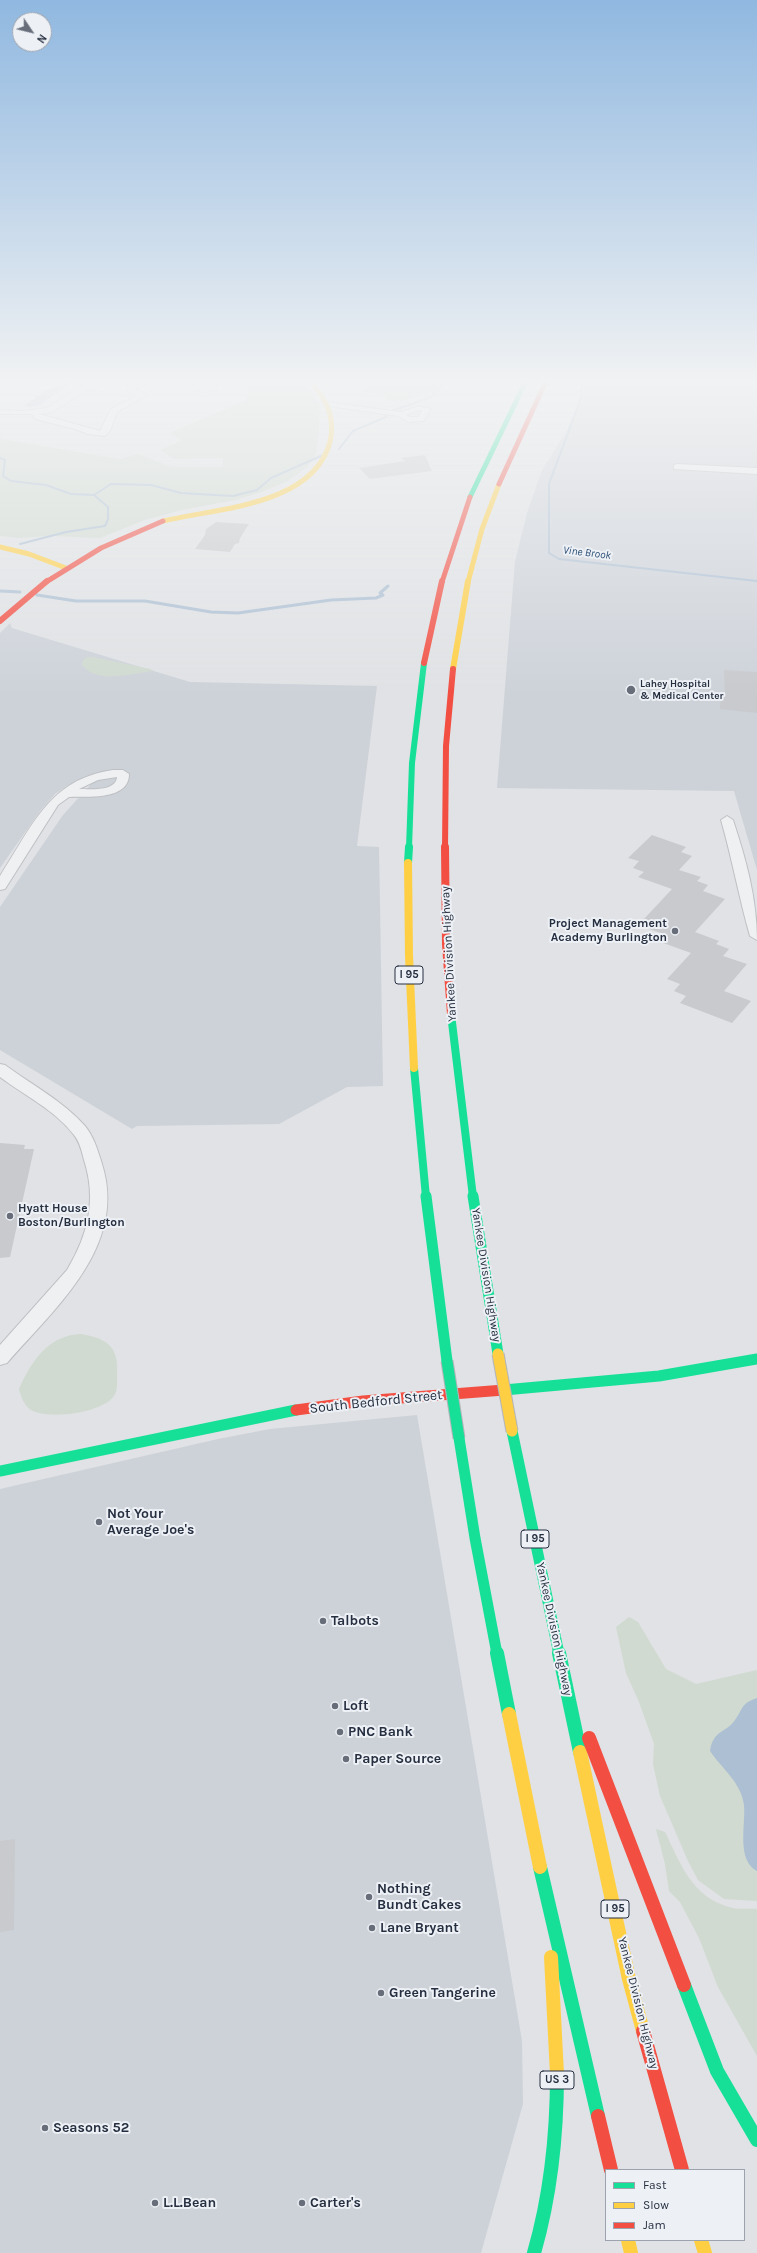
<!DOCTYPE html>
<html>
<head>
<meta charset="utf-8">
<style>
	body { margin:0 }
	#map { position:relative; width:757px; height:2253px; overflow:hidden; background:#e0e2e5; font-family:Karla,sans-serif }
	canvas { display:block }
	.legend { position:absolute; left:605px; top:2169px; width:140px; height:72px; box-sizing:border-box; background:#edf1f6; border:1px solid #9da3ad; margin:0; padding:5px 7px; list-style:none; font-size:12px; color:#262f40 }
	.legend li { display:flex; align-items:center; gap:8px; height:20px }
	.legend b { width:20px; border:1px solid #9da3ad }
	.north { position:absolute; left:12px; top:12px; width:40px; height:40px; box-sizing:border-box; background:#edf1f6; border:1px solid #9da3ad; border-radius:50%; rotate:125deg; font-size:11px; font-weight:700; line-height:16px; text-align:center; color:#262f40 }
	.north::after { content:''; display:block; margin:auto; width:14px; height:18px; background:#676e7a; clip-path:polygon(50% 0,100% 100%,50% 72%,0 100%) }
</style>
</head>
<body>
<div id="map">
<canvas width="757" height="2253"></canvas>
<ul class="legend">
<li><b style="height:5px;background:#16e098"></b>Fast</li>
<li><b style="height:5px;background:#ffcf43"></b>Slow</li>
<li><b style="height:5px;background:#f24e42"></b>Jam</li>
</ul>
<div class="north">N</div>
</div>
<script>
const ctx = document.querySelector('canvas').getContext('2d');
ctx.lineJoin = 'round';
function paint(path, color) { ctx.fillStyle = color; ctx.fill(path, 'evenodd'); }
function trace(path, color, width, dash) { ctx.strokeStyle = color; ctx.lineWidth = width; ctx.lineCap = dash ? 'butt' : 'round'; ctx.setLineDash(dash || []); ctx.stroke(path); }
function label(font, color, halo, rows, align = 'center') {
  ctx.font = font + ' Karla,sans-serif'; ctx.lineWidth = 4; ctx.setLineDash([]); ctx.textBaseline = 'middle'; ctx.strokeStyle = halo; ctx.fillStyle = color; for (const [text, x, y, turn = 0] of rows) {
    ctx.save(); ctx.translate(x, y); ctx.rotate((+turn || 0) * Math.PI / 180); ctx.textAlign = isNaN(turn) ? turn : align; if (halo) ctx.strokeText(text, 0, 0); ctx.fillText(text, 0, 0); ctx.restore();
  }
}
paint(new Path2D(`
	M588,379H757V870L734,791L497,788L515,561L527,513L542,470L567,430Z
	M10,623L12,628L190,682L377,686L357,846L379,847L383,1086L347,1087L279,1124L137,1126L132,1129L0,1050V907L63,815L93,782L116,777L91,776L67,786L55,794L40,811L0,868V633Z
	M417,1415L522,2041L523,2104L481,2253H0V1489L218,1439L270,1429Z`), '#cdd2d9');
paint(new Path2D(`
	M246,379H299L310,389L320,406L319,431L316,453L313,460L307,467L288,481L262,492L236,500L182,510L145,520L100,538L52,536L20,538L0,536V439L120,459L138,454L172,467H223V458L174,459L160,450L182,440L170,433L246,400L250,382Z
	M375,379H393L411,381L415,379H456C432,391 416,403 386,400L384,394L362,393L367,382Z
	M86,657H93L150,669L154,671C132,673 98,685 82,665V662Z
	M81,1334C109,1339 119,1347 117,1377C117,1383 118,1392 113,1397C101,1413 48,1420 31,1410C24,1405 21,1397 19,1389C31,1362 48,1335 81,1334Z
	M629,1617L638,1622L666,1669L696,1684L757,1670V1901L724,1899L698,1880L688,1861L660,1796L653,1764L654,1744L639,1702L626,1673L616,1627Z
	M656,1829L665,1832C680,1863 692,1897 729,1907C737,1910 748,1908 757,1909V2056L718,1987L699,1938L680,1902L669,1891L665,1864Z`), '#d0dad0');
paint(new Path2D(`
	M69,379H86L72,382L40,405L31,407L24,406L46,390L64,383Z
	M757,1698V1871C736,1860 746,1824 744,1805C741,1782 722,1769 710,1751C713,1730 726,1733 735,1720C744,1708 740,1704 757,1698Z`), '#acbfd3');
trace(new Path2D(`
	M588,379L581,390V398L549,484V553L559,559L757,581
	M392,411L431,397L443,386L432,379
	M339,449L353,431L386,417V415
	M0,458L5,460L3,476L11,481L46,485L71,494L94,495L111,484L151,485L181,493L233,496L257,490L271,478L321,456
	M20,544L66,532L105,526L108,519V507L94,495`), '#acbfd3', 2);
trace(new Path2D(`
	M0,591L20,592
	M37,595L76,601H145L211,612L238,613L331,600L376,598L383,595L380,593L388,586`), '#acbfd3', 3);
paint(new Path2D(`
	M425,455L432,471L370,479L359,468L405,461L401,458Z
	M216,522L249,524L240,538L239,543L235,544L230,552L195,549L205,535L206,529Z
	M724,670L757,672V713L720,709L721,694H725Z
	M652,835L686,847L681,852L692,856L679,870L701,877L697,881L708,885L703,891L725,899L695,932L719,941L716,944L729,949L723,956L747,964L724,991L751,1001L732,1023L680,1003L686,996L674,991L680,984L667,979L691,953L655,940L661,933L649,929L656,923L644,919L672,889L638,877L644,872L633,868L639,861L628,858Z
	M0,1143L25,1145L24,1149H34L10,1257L0,1258Z
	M15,1839L14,1930L0,1932V1841Z`), '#c8cacd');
const street = new Path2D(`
	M3,379H12L0,385V380Z
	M106,379H116L86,391L52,412L39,414L100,431L111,409L136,396L127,389V385L147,379H153L152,383L136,388L145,396L117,412L110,431L105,436L88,434L75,429L35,419L32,414H0V410L24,411L47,408L80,387Z
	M208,379H214L217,390L203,392L195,390V383L208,382Z
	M326,402L400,412L419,406L431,409L424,421L408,422L398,416L329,406L325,404ZM419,410L422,411L418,417H410L406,415Z
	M677,464L757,468V474L674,469V465Z
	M113,770H123L129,774C129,801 87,796 69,797L58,805L5,889L0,890V876C32,827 49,779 113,770ZM117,777C116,792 89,789 79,789L98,780Z
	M727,816L733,820C746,859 757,899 757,940L750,936C739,898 732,858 721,820Z
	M0,1064L5,1065C32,1085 63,1101 85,1126C94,1137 98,1151 102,1164C128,1246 55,1308 7,1363L0,1365V1345L67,1270C88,1235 97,1200 84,1160C82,1152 80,1142 74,1135C55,1110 24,1095 0,1077Z`);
trace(street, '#bec0c3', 2);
paint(street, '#eff0f2');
trace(new Path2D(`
	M470,497L527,379`), '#16e098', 5);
trace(new Path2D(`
	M409,848L412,763L424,663`), '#16e098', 6);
trace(new Path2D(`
	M408,863L409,847
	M451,1014L473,1197
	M414,1068L426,1197`), '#16e098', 8);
trace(new Path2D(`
	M426,1196L447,1361
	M473,1196L498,1354
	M504,1390L659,1376L757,1359
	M512,1431L559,1654
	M459,1438L475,1538L497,1654
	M0,1471L296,1410`), '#16e098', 11);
trace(new Path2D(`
	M497,1653L509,1714
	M559,1653L580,1752
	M540,1867L598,2116
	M684,1985L717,2071L757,2140
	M534,2253C551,2194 557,2135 557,2074`), '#16e098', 14);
trace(new Path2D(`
	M163,521C217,508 313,506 330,442C336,416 325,397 308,379
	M0,547L29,554L66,568
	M468,582L482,529L499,484`), '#ffcf43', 5);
trace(new Path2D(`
	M453,669L468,581`), '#ffcf43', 6);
trace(new Path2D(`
	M408,863L409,956L414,1068`), '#ffcf43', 8);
trace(new Path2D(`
	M509,1714L540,1867
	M580,1752L629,1979L643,2031
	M551,1957L557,2074
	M628,2240L631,2253
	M701,2240L705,2253`), '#ffcf43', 14);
trace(new Path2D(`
	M499,484L547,379
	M46,582L101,548L163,521
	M442,582L470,497`), '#f24e42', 5);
trace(new Path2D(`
	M0,621L47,581
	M424,663L442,581
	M445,848L446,746L453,669`), '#f24e42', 6);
trace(new Path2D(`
	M445,847L446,944L451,1014`), '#f24e42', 8);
trace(new Path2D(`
	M296,1410L363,1401L504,1390`), '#f24e42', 11);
trace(new Path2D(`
	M589,1738L684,1985
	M643,2031L682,2170
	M598,2116L611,2170`), '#f24e42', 14);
const fastBridge = new Path2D(`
	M447,1361L459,1438`);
const slowBridge = new Path2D(`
	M498,1354L512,1431`);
trace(fastBridge, '#b2b5ba', 13, []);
trace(slowBridge, '#b2b5ba', 13, []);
trace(fastBridge, '#16e098', 11);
trace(slowBridge, '#ffcf43', 11);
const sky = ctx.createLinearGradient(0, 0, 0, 694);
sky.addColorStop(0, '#90b8e0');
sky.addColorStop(0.55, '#f1f2f3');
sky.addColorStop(1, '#f1f2f300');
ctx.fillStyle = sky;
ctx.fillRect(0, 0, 757, 694);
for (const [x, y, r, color] of [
	[631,690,5,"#676e7a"],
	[675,931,4,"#676e7a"],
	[10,1216,4,"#676e7a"],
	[99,1522,4,"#676e7a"],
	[323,1621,4,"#676e7a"],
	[335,1706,4,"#676e7a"],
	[340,1732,4,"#676e7a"],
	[346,1759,4,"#676e7a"],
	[369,1897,4,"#676e7a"],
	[372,1928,4,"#676e7a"],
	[381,1993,4,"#676e7a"],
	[45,2128,4,"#676e7a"],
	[155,2203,4,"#676e7a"],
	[302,2203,4,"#676e7a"]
]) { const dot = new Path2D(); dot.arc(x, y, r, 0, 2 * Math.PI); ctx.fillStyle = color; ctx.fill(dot); trace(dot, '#edf1f6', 1.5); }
label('bold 10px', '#262f40', '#edf1f6', [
	["Lahey Hospital",640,684],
	["& Medical Center",640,696]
], 'left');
label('italic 11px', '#2d4f76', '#edf1f6', [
	["Vine Brook",587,553,7]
]);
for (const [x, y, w] of [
	[409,975,28],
	[535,1539,28],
	[615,1909,28],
	[557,2080,34]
]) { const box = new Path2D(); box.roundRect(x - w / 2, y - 9, w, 18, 3); ctx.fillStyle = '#edf1f6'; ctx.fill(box); trace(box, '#262f40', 1); }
label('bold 11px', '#262f40', null, [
	["I 95",409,975],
	["I 95",535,1539],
	["I 95",615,1909],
	["US 3",557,2080]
]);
label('bold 12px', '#262f40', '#edf1f6', [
	["Project Management",667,924],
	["Academy Burlington",667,938],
	["Hyatt House",18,1209,"left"],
	["Boston/Burlington",18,1223,"left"]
], 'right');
label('12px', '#262f40', '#edf1f6', [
	["Yankee Division Highway",449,954,-93],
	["Yankee Division Highway",486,1275,81],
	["Yankee Division Highway",554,1629,78],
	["Yankee Division Highway",638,2003,76]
]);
label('14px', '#262f40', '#edf1f6', [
	["South Bedford Street",376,1402,-6]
]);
label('bold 14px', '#262f40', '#edf1f6', [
	["Not Your",107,1514],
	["Average Joe's",107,1530],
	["Talbots",331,1621],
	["Loft",343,1706],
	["PNC Bank",348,1732],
	["Paper Source",354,1759],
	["Nothing",377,1889],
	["Bundt Cakes",377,1905],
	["Lane Bryant",380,1928],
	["Green Tangerine",389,1993],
	["Seasons 52",53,2128],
	["L.L.Bean",163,2203],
	["Carter's",310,2203]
], 'left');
</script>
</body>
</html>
